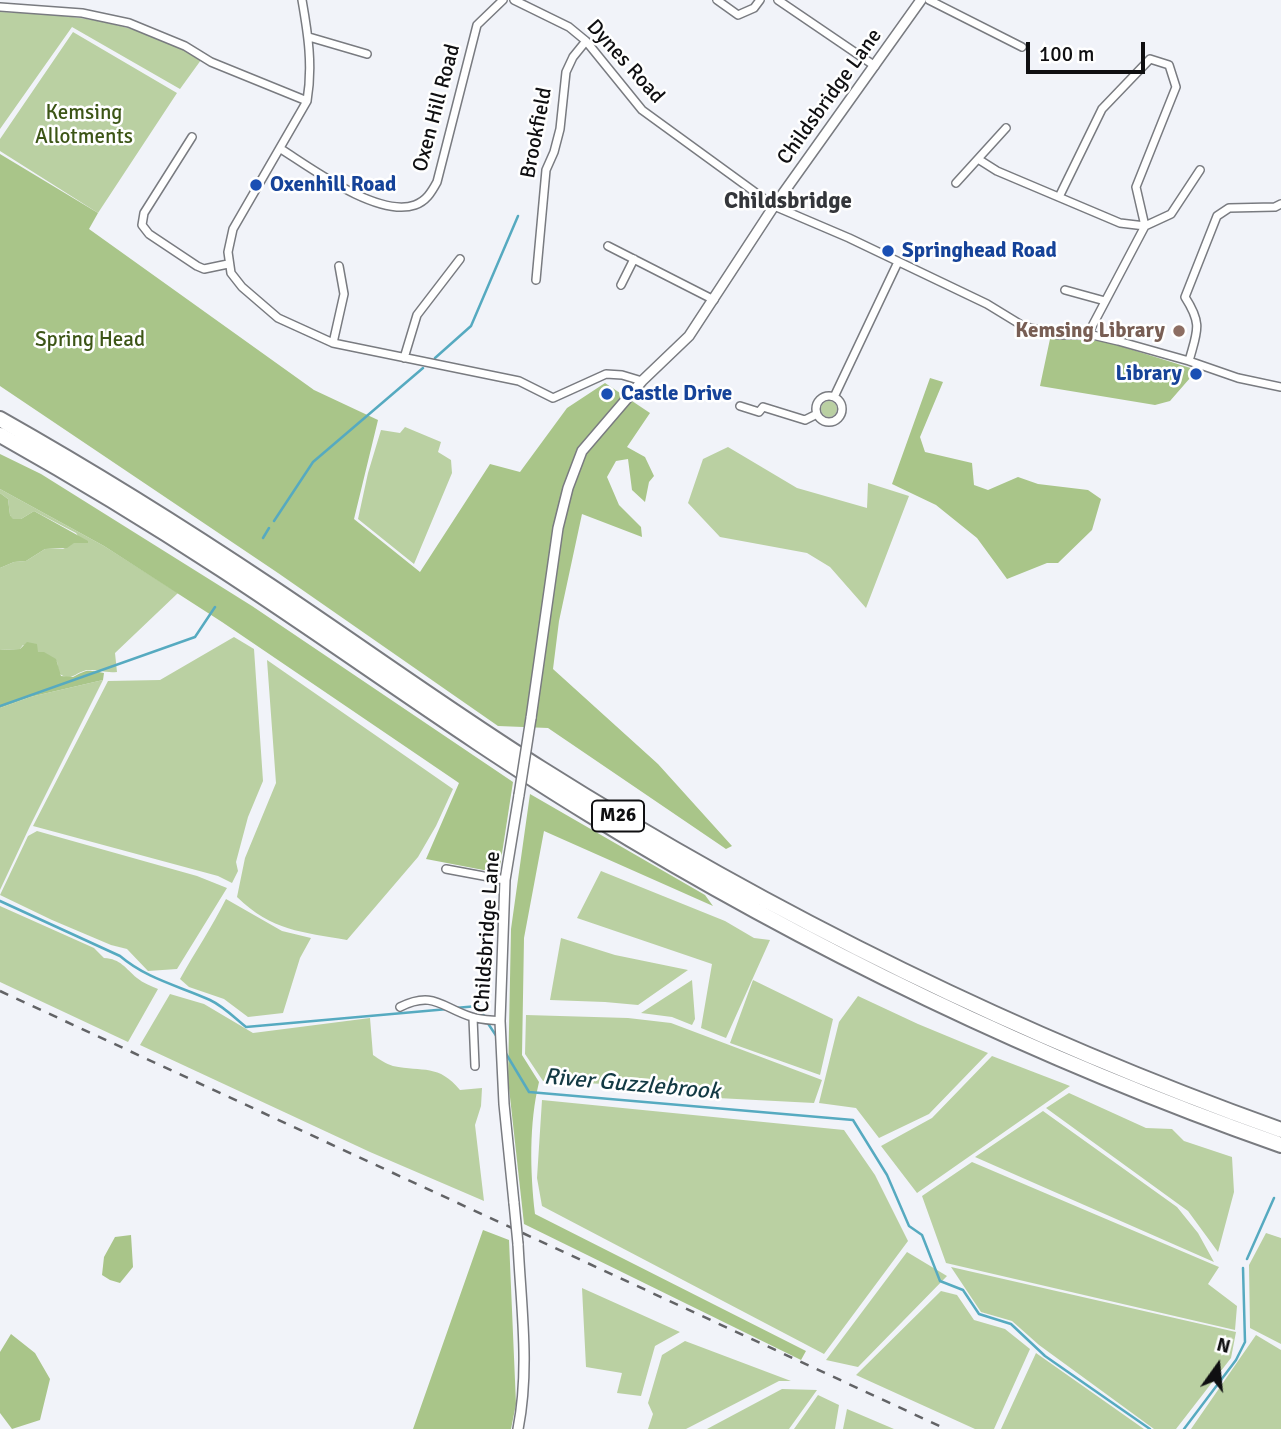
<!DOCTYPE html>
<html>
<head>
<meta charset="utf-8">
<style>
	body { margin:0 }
	#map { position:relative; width:1281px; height:1429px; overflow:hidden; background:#f1f3f9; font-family:Signika,sans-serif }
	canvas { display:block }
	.north { position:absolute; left:1183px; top:1331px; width:70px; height:70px; -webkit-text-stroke:5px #fff; paint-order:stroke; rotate:15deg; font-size:19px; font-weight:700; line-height:28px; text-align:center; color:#0f0f11 }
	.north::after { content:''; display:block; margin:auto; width:24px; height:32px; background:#0f0f11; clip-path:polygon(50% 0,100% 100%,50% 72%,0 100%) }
	.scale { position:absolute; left:1026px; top:42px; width:119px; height:32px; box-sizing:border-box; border:4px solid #0f0f11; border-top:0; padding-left:9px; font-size:21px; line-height:24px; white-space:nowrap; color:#0f0f11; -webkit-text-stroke:5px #fff; paint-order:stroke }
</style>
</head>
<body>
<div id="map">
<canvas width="1281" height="1429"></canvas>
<div class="north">N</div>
<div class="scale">100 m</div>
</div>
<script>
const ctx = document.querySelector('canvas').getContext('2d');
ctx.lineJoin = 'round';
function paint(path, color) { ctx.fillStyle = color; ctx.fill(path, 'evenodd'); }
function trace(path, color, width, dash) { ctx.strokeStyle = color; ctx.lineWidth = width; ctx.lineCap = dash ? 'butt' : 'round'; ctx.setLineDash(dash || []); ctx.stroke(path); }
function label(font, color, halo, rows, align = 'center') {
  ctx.font = font + ' Signika,sans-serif'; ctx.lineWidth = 5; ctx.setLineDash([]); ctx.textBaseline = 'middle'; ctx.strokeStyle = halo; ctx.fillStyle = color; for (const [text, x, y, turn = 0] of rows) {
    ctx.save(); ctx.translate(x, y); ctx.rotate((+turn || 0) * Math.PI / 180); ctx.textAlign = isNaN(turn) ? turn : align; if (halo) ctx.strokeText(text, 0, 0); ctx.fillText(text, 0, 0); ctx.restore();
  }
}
paint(new Path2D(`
	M0,12C72,14 138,21 201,60L180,89L72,27L0,129Z
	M73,32L177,93L98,213L0,151V139Z
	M821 409a8 8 0 1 1 16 0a8 8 0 1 1-16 0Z
	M405,427L441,442L438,452L451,460L452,473L414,564L358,519L368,473L381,430L400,433Z
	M728,447L797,488L867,508L868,483L909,496L866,608L830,567L807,553L720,537L688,503L703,459Z
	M0,489L104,546L178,593L115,653L117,672C105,673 100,670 89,670C77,670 71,684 59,673L57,662L45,653L41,654L23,645L20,649L0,650V568L14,562L26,561L45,549H63L73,543H83L76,533L34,511L21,519L13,520L10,515L8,499L0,493Z
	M234,637L254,649L263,781L248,817L236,862L238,871L232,883L218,876L33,826L108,681L160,680Z
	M267,660L453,789L436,826L418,857L347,940C302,932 272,931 237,897L245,858L276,783Z
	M103,680L30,826L0,890V708L30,697Z
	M37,831L197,876L227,888L177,969L148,971L127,949L111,945L52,920L0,895L28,836Z
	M601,871L725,921L754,938L770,940L726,1038L701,1028L712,964L577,918Z
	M226,899L282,931L311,938L300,958L283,1013L248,1017L224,999L189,987L180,979C195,952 212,927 226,899Z
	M0,906L94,948L104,958C121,959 125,968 137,978C143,983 151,986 158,989L128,1042L0,982Z
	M561,938L615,955L688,970L638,1005L605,1002L550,1000Z
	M692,980L695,1019L692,1025L672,1017L641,1013Z
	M753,980L833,1019L820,1075L730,1043Z
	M170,994L204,1004L253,1033L370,1018L373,1055C379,1059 386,1064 393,1066C423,1072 439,1064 460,1090L482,1088L481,1106L475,1125L484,1201L370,1152L140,1045Z
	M858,996L918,1024L988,1053L929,1114L879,1138L856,1108L819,1103L839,1022Z
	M526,1015L628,1018L671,1023L822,1080L814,1103L698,1097L644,1086L543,1081L525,1054Z
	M992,1056L1070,1086L917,1193L881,1146L932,1118Z
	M1069,1093L1146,1128L1172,1129L1184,1141L1232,1157L1234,1192L1218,1252L1188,1211L1046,1108Z
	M542,1100L844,1130L875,1175L908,1241L824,1354L542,1206L537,1178Z
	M1043,1111L1177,1207L1198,1233L1214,1262L975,1157Z
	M972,1162L1219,1267L1208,1284L1237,1306L1235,1330L946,1263L922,1196Z
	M1266,1233L1281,1238V1344L1250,1328L1249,1265Z
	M907,1252L947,1276L858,1367L826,1360Z
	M951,1267L1236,1332L1231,1358L1176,1429H1154L1039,1345L1012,1321L981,1312Z
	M582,1288L680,1332L655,1346L641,1396L617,1393L622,1373L586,1367Z
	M941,1291L957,1295L974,1320L1005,1329L1030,1349L994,1429H975L856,1375Z
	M1256,1335L1281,1350V1429H1191Z
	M685,1341L791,1381H779L686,1429H648L653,1414L648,1403L662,1355Z
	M1036,1353L1144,1429H1001Z
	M782,1389L817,1390L789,1429H707Z
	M818,1395L839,1405L835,1429H794Z
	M847,1409L894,1429H843Z`), '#bad0a2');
paint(new Path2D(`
	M0,154L98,213L89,229L314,390L378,420L354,519L420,572L490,464L520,472L567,408L605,383L650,413L627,447L645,457L654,476L649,482L645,502L632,490L628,459L616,461L607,477L619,505L641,527L642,537L582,514L559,621L553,669L658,764L732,846L726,849L548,728L498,726L278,573L0,386Z
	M1050,339L1104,341L1197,370L1170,401L1155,405L1040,386Z
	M930,378L943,382L920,437L925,452L972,463L974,485L988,490L1018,477L1038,484L1088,490L1101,499L1092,530L1058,563H1047L1007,579L977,538L936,505L892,484Z
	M0,454L41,474L252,606L513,782L499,873L426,859L459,783L222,622L104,546L0,489Z
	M0,493L8,499L10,515L13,519H21L34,511L88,541V543H74L67,548L45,549L26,561L14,562L0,568Z
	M27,642L37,644L38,652H44L56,659L61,676L73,677C88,669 87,670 104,673L103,680L30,697L0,708V650L20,649Z
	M530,794L705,895L713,906L544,831L524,938L522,1055L539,1082C529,1124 530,1171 535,1214L806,1351L801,1360L524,1224L508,1079L511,929Z
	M483,1230L509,1240L516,1404L511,1429H413Z
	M131,1235L133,1267L120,1283L110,1280L102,1275L104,1257L115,1237Z
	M11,1334L35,1353L50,1379L40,1420L12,1429L0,1413V1352Z`), '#a9c589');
trace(new Path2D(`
	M435,358L471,326L518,216
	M274,521L313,462L423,368
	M263,538L269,528
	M0,706L195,637L215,607
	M0,901L120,956C147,979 179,986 210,1000C223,1006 235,1018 246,1027L448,1009
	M455,1008L478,1006L484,1016
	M487,1022L497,1037
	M505,1052L529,1092L853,1120L887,1175L909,1226L922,1235L940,1281L963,1290L979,1314L1011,1324L1045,1356L1150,1429
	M1247,1259L1274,1198
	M1184,1429L1236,1360L1245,1342L1243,1268`), '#56aac0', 2.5);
const minor = new Path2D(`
	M302,0C308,34 313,66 307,101L233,229L228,252L231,273L242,287L278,318L333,343L519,381L553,398L606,374L622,375L642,381
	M514,0L569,27L586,41L642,110L774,206L849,238L987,304L1023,326L1059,335L1088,334L1118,341L1189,361L1238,378L1281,387
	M717,0L738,15L754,8L760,0
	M778,0L875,66
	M929,0L1022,47
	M0,7L82,13L129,23L185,46L211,62L307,101
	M309,37L367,54
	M192,137L144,213L142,225L149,234L197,266L204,269L228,264
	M281,149C311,168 378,218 415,205C426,201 431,193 437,182L477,25L503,0
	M978,159L997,171L1120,223L1145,226L1088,334
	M956,183L1006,128
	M1059,197L1102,109L1150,59L1169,65L1176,87L1136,187L1145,226L1171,214L1200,170
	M608,246L714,300
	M536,280L546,170L554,152L560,129L566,72L573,57L586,41
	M621,285L634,259
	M1065,290L1105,301
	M333,343L344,294L339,266
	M404,358L417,315L460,259
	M1189,361C1197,331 1203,325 1185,297L1217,216L1229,208L1275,207L1281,204
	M816 409a13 13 0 1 1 26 0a13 13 0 1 1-26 0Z
	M834,397L898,262
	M740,406L759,412L763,407L805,420L817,414
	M446,869L505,880
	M400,1007C434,990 442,1008 472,1017C481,1020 491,1020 500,1021
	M473,1018L475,1066`);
const tertiary = new Path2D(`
	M531,718L558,528L568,488L582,451L642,381L689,336L774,206L921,0
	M514,1203L504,1104L500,1021L505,880L519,795
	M518,1244C521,1306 530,1368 518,1429`);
const motorway = new Path2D(`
	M0,419C92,471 182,527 270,586C360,646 448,710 540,768C773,915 1021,1037 1281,1130
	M0,435C75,477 149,522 221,569C345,650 463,737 589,814C807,948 1040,1060 1281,1145`);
trace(minor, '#797b80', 10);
trace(tertiary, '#797b80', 12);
trace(motorway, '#797b80', 18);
trace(minor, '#fff', 7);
trace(tertiary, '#fff', 9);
trace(motorway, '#fff', 14);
trace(new Path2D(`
	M0,991L946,1429`), '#626366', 2.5, [9, 9]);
const tertiaryBridge = new Path2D(`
	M519,795L531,718
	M514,1203L518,1244`);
trace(tertiaryBridge, '#797b80', 12, []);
trace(tertiaryBridge, '#fff', 9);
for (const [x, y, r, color] of [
	[256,185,7,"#1a4fb4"],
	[888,251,7,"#1a4fb4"],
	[1179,331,7,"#8d6e63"],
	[1196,374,7,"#1a4fb4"],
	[607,394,7,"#1a4fb4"]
]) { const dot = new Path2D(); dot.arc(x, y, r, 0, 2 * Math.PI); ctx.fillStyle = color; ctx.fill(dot); trace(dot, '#fff', 2.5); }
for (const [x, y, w] of [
	[618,816,52]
]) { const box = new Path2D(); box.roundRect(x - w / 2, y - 15.5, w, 31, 5); ctx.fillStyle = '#fff'; ctx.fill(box); trace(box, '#0f0f11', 2); }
label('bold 19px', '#0f0f11', null, [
	["M26",618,816]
]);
label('21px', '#0f0f11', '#fff', [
	["Dynes Road",625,62,48],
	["Childsbridge Lane",830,97,-54],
	["Oxen Hill Road",437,108,-75],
	["Brookfield",537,133,-79],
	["Childsbridge Lane",488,932,-86]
]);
label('21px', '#3c5516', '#fff', [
	["Kemsing",84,113],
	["Allotments",84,137],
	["Spring Head",90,340]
]);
label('bold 21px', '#164399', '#fff', [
	["Oxenhill Road",270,185],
	["Springhead Road",902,251],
	["Library",1182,374,"right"],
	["Castle Drive",621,394]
], 'left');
label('bold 21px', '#785e54', '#fff', [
	["Kemsing Library",1165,331]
], 'right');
label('bold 23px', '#34363a', '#fff', [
	["Childsbridge",788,202]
]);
label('italic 23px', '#133a44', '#fff', [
	["River Guzzlebrook",632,1085,5]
]);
</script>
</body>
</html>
